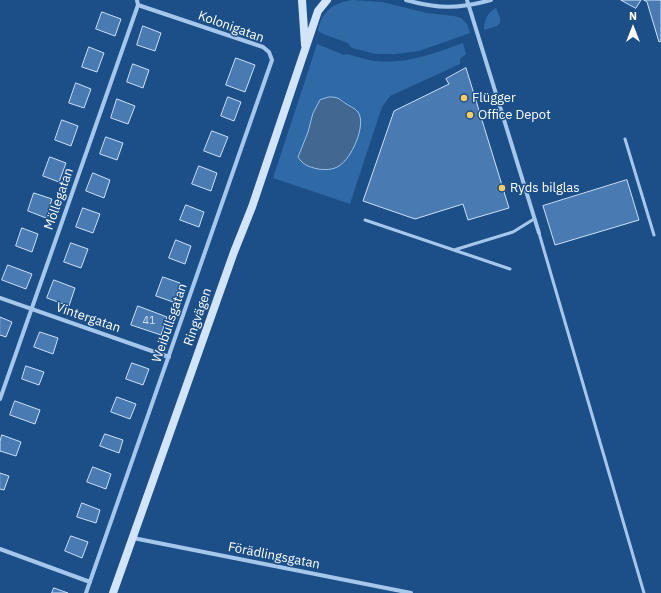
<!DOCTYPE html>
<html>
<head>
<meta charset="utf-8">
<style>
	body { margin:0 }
	#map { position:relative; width:661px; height:593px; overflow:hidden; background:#1c4f88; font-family:"IBM Plex Sans",sans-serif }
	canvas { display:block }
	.north { position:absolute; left:613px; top:8px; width:40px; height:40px; -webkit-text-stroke:3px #1c4f88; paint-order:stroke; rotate:0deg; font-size:11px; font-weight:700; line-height:16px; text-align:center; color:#fff }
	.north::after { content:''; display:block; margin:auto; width:14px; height:18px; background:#fff; clip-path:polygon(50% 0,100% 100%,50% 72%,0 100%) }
</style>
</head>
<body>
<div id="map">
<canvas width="661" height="593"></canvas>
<div class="north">N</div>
</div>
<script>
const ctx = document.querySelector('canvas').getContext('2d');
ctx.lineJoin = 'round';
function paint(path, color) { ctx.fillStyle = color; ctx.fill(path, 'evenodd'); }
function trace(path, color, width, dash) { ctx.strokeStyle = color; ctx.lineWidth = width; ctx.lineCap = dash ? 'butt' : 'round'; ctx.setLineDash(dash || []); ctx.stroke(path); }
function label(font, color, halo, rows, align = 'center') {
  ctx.font = font + ' "IBM Plex Sans",sans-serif'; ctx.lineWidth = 3; ctx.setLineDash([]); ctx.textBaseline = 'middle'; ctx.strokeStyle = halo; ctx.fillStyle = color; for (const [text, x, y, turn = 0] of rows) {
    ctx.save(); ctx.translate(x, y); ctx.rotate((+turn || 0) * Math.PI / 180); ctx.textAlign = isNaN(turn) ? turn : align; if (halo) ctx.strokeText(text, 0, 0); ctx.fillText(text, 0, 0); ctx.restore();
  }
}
paint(new Path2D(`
	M352,0L382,2L427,13L454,16L461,18L467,24L470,33L419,51L396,54H376L352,48L348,43L323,34L318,31C321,12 333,3 352,0Z
	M496,8L500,18V23L497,26L484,30C484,20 487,13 496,8Z
	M463,43L466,54L460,59V64L390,96L382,107L350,204L273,178L317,44L344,55L347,54C354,56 361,58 369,60C402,66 433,54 463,43ZM329,97L339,98L354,108L298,157L308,132L313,113L320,100Z`), '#2f69a6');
const water = new Path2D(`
	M329,97C338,97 338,98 345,103C349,106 355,108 358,112C367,125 351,159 339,166C333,170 325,170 318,169C309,167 303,165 298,157L308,132L313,113L320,100Z`);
paint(water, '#426791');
trace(water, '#98c3ee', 1);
const building = new Path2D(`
	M621,0H641L636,8Z
	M644,0H661V41L659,42L647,2Z
	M102,12L121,19L115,36L96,29Z
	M143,26L161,33L155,51L137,45Z
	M89,47L104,53L97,72L82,67Z
	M236,58L255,65L245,92L226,85Z
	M133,64L149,70L143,88L127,82Z
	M466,68L509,208L468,220L463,204L415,219L363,201L394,111L449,84L446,79Z
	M76,83L91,89L84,108L69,103Z
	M228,97L241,102L234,121L221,116Z
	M117,99L135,106L128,124L111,118Z
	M62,120L78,126L71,146L55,140Z
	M212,131L228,137L220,157L204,151Z
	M106,137L123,143L117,160L100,154Z
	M50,157L66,163L59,182L43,176Z
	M199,166L217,173L211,191L192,184Z
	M93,173L110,180L104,198L86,191Z
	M627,180L639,220L555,245L543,206Z
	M34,193L52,199L46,218L28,211Z
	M186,205L204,212L199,227L180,220Z
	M83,208L100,214L93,233L76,227Z
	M22,228L38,234L32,252L16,246Z
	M176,240L191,246L185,264L169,258Z
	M71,243L88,249L81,268L64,262Z
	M8,265L32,274L26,289L2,280Z
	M163,277L180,283L173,302L156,296Z
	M54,280L75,288L69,306L47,298Z
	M138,306L167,317L161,335L131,325Z
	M0,317L12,322L6,337L0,335Z
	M40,332L58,338L53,354L34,347Z
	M132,363L149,369L143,385L126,379Z
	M26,366L44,372L39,385L22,379Z
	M117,397L136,404L130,419L111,412Z
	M15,401L40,410L35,424L10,415Z
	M105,434L123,440L119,453L100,446Z
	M2,435L21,442L16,456L0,451V442Z
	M93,467L111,474L106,489L87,482Z
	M0,473L9,476L4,490L0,489Z
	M82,503L100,510L96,523L77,517Z
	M71,536L88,542L82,558L65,551Z
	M54,588L68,593H52Z`);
paint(building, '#497bb2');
trace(building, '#cbe1f9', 1);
trace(new Path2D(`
	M625,139L654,235
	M365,220L510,269
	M539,233L644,593
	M454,250L513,232L534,219`), '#a5c7ec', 3);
trace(new Path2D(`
	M406,0C438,9 458,9 491,0
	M467,0L539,233
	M0,298L169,357
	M0,399L138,5
	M133,538L411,593
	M0,549L90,582
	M86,593L272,60L269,52L263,47L138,5L137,0`), '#a5c7ec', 4);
trace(new Path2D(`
	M302,0L305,45
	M113,593L234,252L252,207L318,11L327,0`), '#d2e4f9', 8);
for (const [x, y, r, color] of [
	[464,98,4,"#fccb63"],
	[470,115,4,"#fccb63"],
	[502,188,4,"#fccb63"]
]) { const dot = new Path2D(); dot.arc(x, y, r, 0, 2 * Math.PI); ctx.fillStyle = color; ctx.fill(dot); trace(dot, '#1c4f88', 1.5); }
label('11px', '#d2deec', null, [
	["41",149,321]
]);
label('13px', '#fff', '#1c4f88', [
	["Kolonigatan",231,27,20],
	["Möllegatan",59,199,-71],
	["Ringvägen",198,317,-71],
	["Vintergatan",88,318,19],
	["Weibullsgatan",170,323,-71],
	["Förädlingsgatan",274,556,11]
]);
label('13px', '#fff', '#1c4f88', [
	["Flügger",472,98],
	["Office Depot",478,115],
	["Ryds bilglas",510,188]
], 'left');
</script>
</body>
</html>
